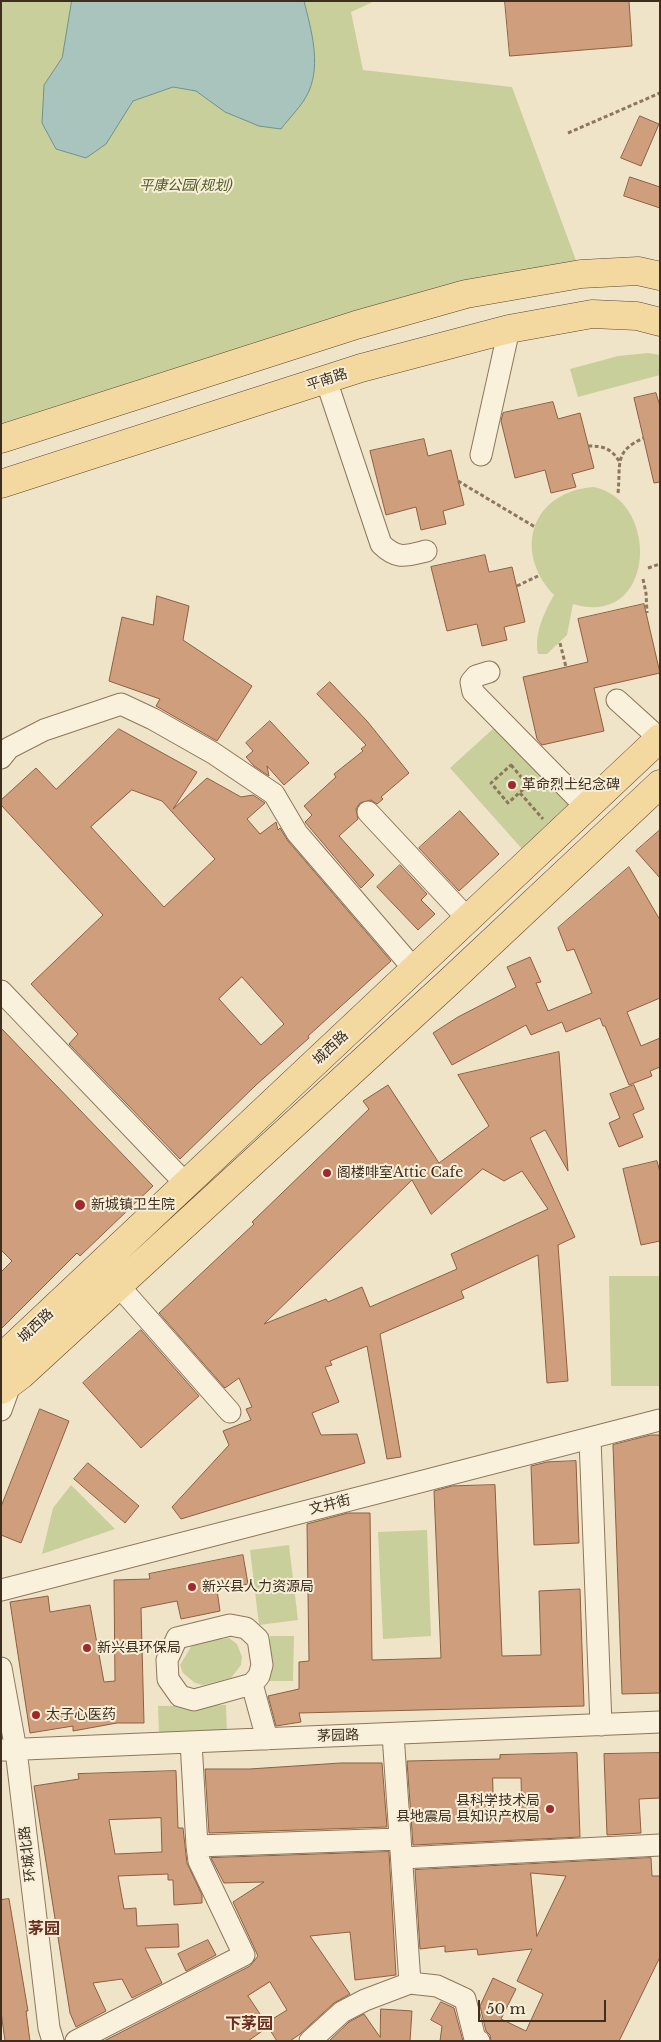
<!DOCTYPE html>
<html>
<head>
<meta charset="utf-8">
<style>
	body { margin:0 }
	#map { position:relative; width:661px; height:2042px; overflow:hidden; background:#f0e4c8; font-family:"Libre Baskerville",serif }
	canvas { display:block }
	.frame { position:absolute; inset:0; border:2px solid #3d2e20; pointer-events:none }
	.scale { position:absolute; left:478px; top:2000px; width:128px; height:22px; box-sizing:border-box; border:2px solid #3d2e20; border-top:0; padding-left:6px; font-size:15px; line-height:18px; white-space:nowrap; color:#3d2e20; -webkit-text-stroke:4px #f7eed8; paint-order:stroke }
</style>
</head>
<body>
<div id="map">
<canvas width="661" height="2042"></canvas>
<div class="frame"></div>
<div class="scale">50 m</div>
</div>
<script>
const ctx = document.querySelector('canvas').getContext('2d');
ctx.lineJoin = 'round';
function paint(path, color) { ctx.fillStyle = color; ctx.fill(path, 'evenodd'); }
function trace(path, color, width, dash) { ctx.strokeStyle = color; ctx.lineWidth = width; ctx.lineCap = dash ? 'butt' : 'round'; ctx.setLineDash(dash || []); ctx.stroke(path); }
function label(font, color, halo, rows, align = 'center') {
  ctx.font = font + ' "Libre Baskerville","Noto Sans SC",serif'; ctx.lineWidth = 4; ctx.setLineDash([]); ctx.textBaseline = 'middle'; ctx.strokeStyle = halo; ctx.fillStyle = color; for (const [text, x, y, turn = 0] of rows) {
    ctx.save(); ctx.translate(x, y); ctx.rotate((+turn || 0) * Math.PI / 180); ctx.textAlign = isNaN(turn) ? turn : align; if (halo) ctx.strokeText(text, 0, 0); ctx.fillText(text, 0, 0); ctx.restore();
  }
}
paint(new Path2D(`
	M1,1H375L351,12L363,70L512,87L581,274L1,439Z
	M648,353L660,355V375L578,397L570,369L618,356Z
	M594,487C661,501 656,629 573,604L567,635L547,654H538C534,633 544,613 554,595C512,551 532,491 594,487Z
	M495,727L580,813L531,859L450,768Z
	M609,1276H660V1386H611Z
	M71,1485L115,1529L42,1554L53,1508Z
	M427,1530L431,1636L383,1639L378,1532Z
	M289,1545L298,1620L259,1625L250,1550Z
	M270,1636H294L293,1681H269Z
	M229,1638L237,1644L242,1657L241,1665L231,1678L203,1685L195,1683L183,1673L180,1665L192,1645L210,1640Z
	M226,1705L227,1733L159,1734L158,1706Z`), '#c9cf9b');
const water = new Path2D(`
	M72,1H304C311,29 321,63 309,91C303,105 290,117 281,129L259,126L225,112L196,91L173,87L133,101L106,144L86,158L56,149L42,123L44,85L62,58Z`);
paint(water, '#a9c4bc');
trace(water, '#6f938a', 1);
const building = new Path2D(`
	M505,1H629L632,46L510,56Z
	M640,116L659,124L641,166L621,158Z
	M630,177L660,187V208L624,196Z
	M656,393L660,406V482L654,483L634,398Z
	M553,402L558,419L580,413L594,468L572,474L576,487L551,493L545,470L515,478L501,421L503,413Z
	M424,439L428,456L451,450L464,505L443,511L446,524L421,530L416,507L386,515L370,451Z
	M485,555L489,572L512,567L525,622L504,627L507,640L482,646L477,624L447,631L431,567Z
	M157,596L189,606L183,640L252,686L217,741L156,706L160,699L109,681L122,617L153,625Z
	M644,604L660,673L594,688L604,731L542,745L537,739L523,677L588,662L578,619Z
	M330,682L367,721L409,773L381,797L383,799L377,804L371,800L360,803L356,809L358,819L339,836L374,875L361,888L305,822L312,815L304,806L336,777L334,774L363,751L361,749L366,745L317,694Z
	M270,721L309,763L284,785L267,766L269,776L254,766L246,757L253,751L246,743Z
	M119,729L197,772L173,809L207,778L241,797L253,795L265,803L247,819L260,834L276,822L278,830L280,828L288,841L391,961L308,1036L309,1038L256,1085L180,1159L69,1044L78,1034L31,984L103,915L1,805V800L36,768L56,789ZM132,790L162,801L215,859L164,907L91,827ZM242,977L284,1024L261,1045L219,999Z
	M460,811L499,854L459,891L419,848Z
	M660,830V878L636,851Z
	M400,865L427,894L421,900L435,914L418,930L377,887Z
	M629,867L660,920V998L627,1012L641,1046L660,1038V1067L650,1071L652,1076L629,1085L605,1026H603L600,1018L566,1032L562,1022L531,1035L526,1025L452,1065L433,1033L458,1017L516,987L507,967L530,957L541,982L536,983L548,1011L592,993L574,949L567,951L558,928Z
	M1,1028L153,1186L80,1256L77,1253L1,1329V1272L12,1261L1,1250Z
	M559,1052L568,1171L545,1130L530,1138L575,1237L558,1245L568,1381L547,1383L538,1255L461,1291L464,1298L380,1334L401,1457L387,1459L367,1346L330,1361L332,1365L325,1367L339,1402L312,1413L321,1435L357,1434L365,1463L181,1519L172,1507L229,1445L223,1431L251,1420L246,1409L252,1407L239,1378L225,1388L159,1313L254,1224L252,1222L369,1109L363,1101L388,1085L439,1163L489,1126L458,1075ZM483,1169L504,1181L522,1171L548,1209L451,1254L457,1269L370,1307L362,1287L328,1302L326,1299L264,1324L412,1180L431,1214Z
	M634,1085L644,1109L633,1114L643,1137L619,1147L609,1123L620,1118L610,1094Z
	M657,1161L660,1172V1241L641,1245L623,1169Z
	M141,1330L199,1396L141,1448L83,1383Z
	M40,1409L69,1421L21,1543L1,1535V1507Z
	M651,1435H660V1693L622,1694L613,1445Z
	M576,1461L579,1543L534,1545L531,1466L547,1462Z
	M88,1463L139,1506L125,1523L74,1479Z
	M495,1485L502,1656L541,1655L539,1591L580,1589L584,1706L299,1713L301,1722L276,1726L268,1696L299,1689V1662L309,1661L307,1524L348,1513H370L372,1660L441,1658L434,1491L452,1486Z
	M243,1555L248,1584L217,1590L220,1611L181,1619L177,1601L141,1608L144,1723H117L73,1731V1726L30,1733L10,1602L48,1596L50,1612L90,1605L104,1682L115,1681L114,1580L150,1579L149,1574Z
	M577,1753L580,1837L413,1845L407,1761L500,1759V1755ZM493,1778H521L522,1815L494,1817Z
	M660,1753V1798L639,1799L641,1833L607,1835L604,1754Z
	M341,1763H382L387,1827L209,1833L205,1769H249Z
	M176,1771L178,1828H183L187,1863L202,1895V1903L174,1905L173,1880H168V1874L118,1876L124,1909L136,1908L137,1926L178,1924L179,1947L145,1948L162,1983L132,1998L122,1979L93,1983L106,2011L76,2027L70,2013L34,1786L79,1779L78,1774ZM161,1818L162,1852L115,1854L109,1820Z
	M389,1852L396,1975L355,1980L350,1932L310,1936L350,1994L334,2003L300,2034L290,2041H277L268,2027L248,2041H104L250,1966L258,1956L233,1902L264,1882L224,1883L211,1858ZM270,1982L287,2010L266,2023L248,1996Z
	M651,1858L652,1876H660V1957L619,2041H491L490,2035L486,2031L480,2006L493,1978L516,1989L501,2019L526,2031L543,1994L517,1981L532,1949L478,1955L477,1949L445,1952V1946L420,1949L415,1870ZM531,1873L566,1876L537,1936Z
	M9,1899L28,2011H26L30,2041H5L1,2012V1900Z
	M208,1940L216,1955L186,1971L178,1954Z
	M441,2002L454,2008L463,2041H440L442,2026L431,2020Z
	M381,2009L412,2011L410,2041H329L349,2022L364,2014L380,2037Z`);
paint(building, '#cf9f7d');
trace(building, '#8d5f41', 1);
const minor = new Path2D(`
	M326,380L381,544C397,560 406,556 426,551
	M481,455L509,329
	M489,672L476,676L471,682L473,692L586,807
	M617,700L659,738
	M1,758L9,748L44,730L121,704L153,719L213,753L274,794L297,833L414,969
	M368,812L468,919
	M1,991L186,1184
	M118,1285L230,1412
	M1,1410L13,1377
	M590,1439L601,1725
	M1,1590L660,1420
	M230,1625L246,1628L258,1639L262,1665L259,1676L252,1684L194,1700L180,1696L168,1679L167,1660L177,1638Z
	M1,1668L16,1750L49,2028L53,2041
	M252,1684L267,1739
	M393,1734L410,1983
	M191,1742L197,1846
	M1,1750L660,1722
	M402,1858L660,1845
	M76,2041L244,1955L199,1861L197,1846L400,1839
	M310,2041L342,2012L365,2000L410,1983L437,1986L465,1999L475,2039L479,2041`);
const major = new Path2D(`
	M1,439L356,325L466,294L581,274L638,271L660,276
	M1,484L361,368L509,329L592,314L637,316L660,322
	M1,1358L660,738
	M1,1390L21,1375L449,982L660,784`);
trace(minor, '#8d765c', 23);
trace(major, '#5b4430', 29);
trace(new Path2D(`
	M568,133L660,93
	M588,446C603,446 611,448 619,461
	M458,481L535,527
	M618,493C621,465 613,451 644,438
	M648,568L660,564
	M643,579L646,593L647,613
	M517,586L538,576
	M560,643L566,667
	M511,765L528,785L508,803L491,783Z
	M520,793L543,819`), '#8d765c', 3, [4, 2.5]);
trace(minor, '#faf1dc', 21);
trace(major, '#f3d9a0', 28);
for (const [x, y, r, color] of [
	[512,785,5,"#9e2a2b"],
	[327,1173,5,"#9e2a2b"],
	[80,1205,6,"#9e2a2b"],
	[192,1587,5,"#9e2a2b"],
	[87,1648,5,"#9e2a2b"],
	[36,1715,5,"#9e2a2b"],
	[550,1809,5,"#9e2a2b"]
]) { const dot = new Path2D(); dot.arc(x, y, r, 0, 2 * Math.PI); ctx.fillStyle = color; ctx.fill(dot); trace(dot, '#f7eed8', 2); }
label('italic 14px', '#4d5a26', '#f7eed8', [
	["平康公园(规划)",186,186]
]);
label('14px', '#3d2e20', '#f7eed8', [
	["平南路",327,380,-18],
	["城西路",331,1048,-43],
	["城西路",36,1326,-43],
	["文井街",330,1505,-14],
	["茅园路",338,1736,-2],
	["环城北路",28,1854,-97]
]);
label('14px', '#3d2e20', '#f7eed8', [
	["革命烈士纪念碑",522,785],
	["阁楼啡室Attic Cafe",337,1173],
	["新城镇卫生院",91,1205],
	["新兴县人力资源局",202,1587],
	["新兴县环保局",97,1648],
	["太子心医药",46,1715],
	["县科学技术局",540,1801,"right"],
	["县地震局 县知识产权局",540,1817,"right"]
], 'left');
label('bold 16px', '#6b2e1e', '#f7eed8', [
	["茅园",44,1929],
	["下茅园",249,2024]
]);
</script>
</body>
</html>
